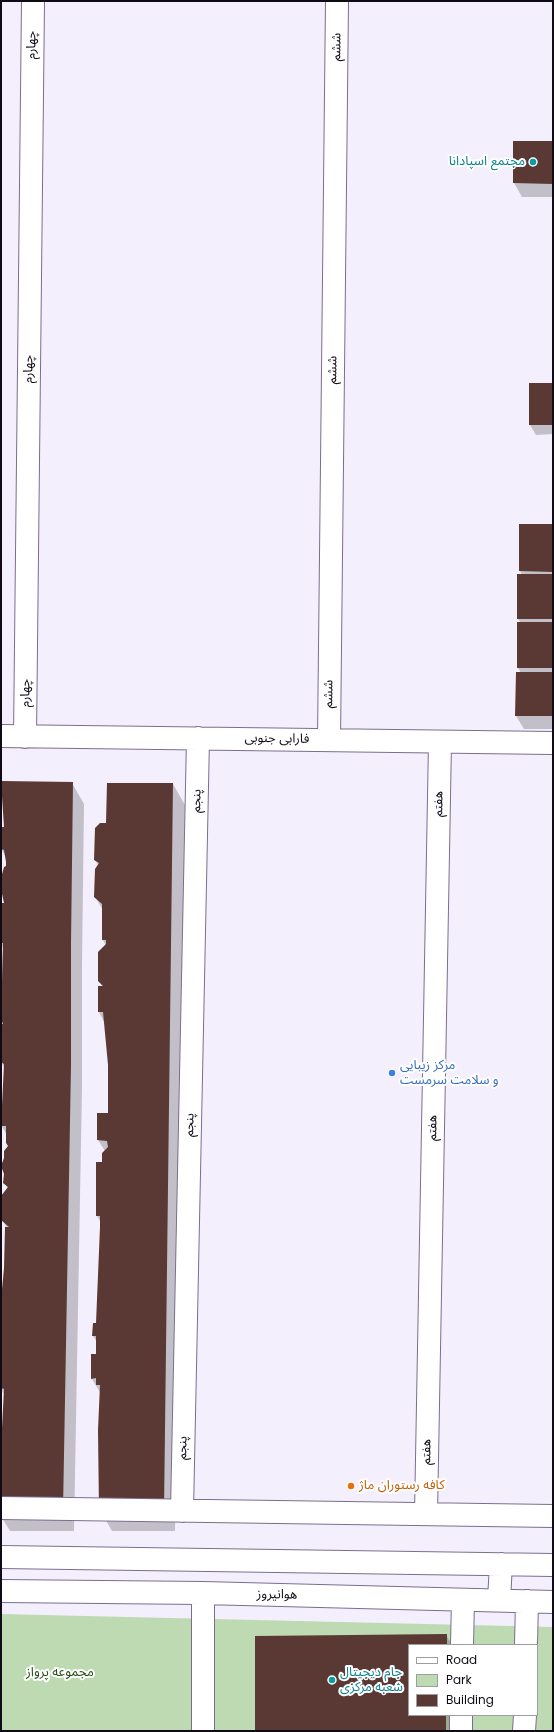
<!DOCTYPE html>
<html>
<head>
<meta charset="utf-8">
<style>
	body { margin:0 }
	#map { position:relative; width:554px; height:1732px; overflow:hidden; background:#f4effc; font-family:Poppins,sans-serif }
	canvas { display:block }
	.frame { position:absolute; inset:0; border:2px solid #0f0a15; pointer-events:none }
	.legend { position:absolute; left:408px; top:1644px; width:130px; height:72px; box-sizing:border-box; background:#fff; border:1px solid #9f9da1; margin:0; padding:5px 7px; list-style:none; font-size:12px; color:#0f0a15 }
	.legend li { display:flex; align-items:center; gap:8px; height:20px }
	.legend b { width:20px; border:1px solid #9f9da1 }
</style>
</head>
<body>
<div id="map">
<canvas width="554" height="1732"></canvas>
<div class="frame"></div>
<ul class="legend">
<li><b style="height:5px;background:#fff"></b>Road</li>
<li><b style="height:11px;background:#bedab2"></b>Park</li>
<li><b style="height:11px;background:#5a3935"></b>Building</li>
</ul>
</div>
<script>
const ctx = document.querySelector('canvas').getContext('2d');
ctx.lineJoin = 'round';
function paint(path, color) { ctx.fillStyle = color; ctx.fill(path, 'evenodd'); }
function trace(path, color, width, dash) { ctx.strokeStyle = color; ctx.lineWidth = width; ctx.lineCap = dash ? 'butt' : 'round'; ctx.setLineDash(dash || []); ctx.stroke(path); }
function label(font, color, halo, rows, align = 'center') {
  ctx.font = font + ' Poppins,"Noto Sans Arabic",sans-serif'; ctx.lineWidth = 4; ctx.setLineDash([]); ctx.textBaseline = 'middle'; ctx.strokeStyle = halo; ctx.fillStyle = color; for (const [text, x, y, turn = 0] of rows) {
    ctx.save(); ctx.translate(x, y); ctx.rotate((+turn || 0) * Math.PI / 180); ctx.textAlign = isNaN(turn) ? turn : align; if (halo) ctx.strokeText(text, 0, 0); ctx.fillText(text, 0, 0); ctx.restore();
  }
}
paint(new Path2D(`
	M1,1614L553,1627V1731H1ZM409,1645H537V1715H409Z`), '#bedab2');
paint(new Path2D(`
	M514,142H553V197H522L514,183Z
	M553,384V434L536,435L530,425Z
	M520,525H553V729H524L516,716L521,673L518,668V623H521L518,619L522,575L520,571Z
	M72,783L84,804L82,965V1087L74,1531H10L1,1516V1466L5,1396L1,1389V1327L7,1228L1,1218V1198L8,1189L4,1182L9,1147L7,1135L1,1125V1107H4L5,1069L1,1062V1027L4,1025L1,1020L3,948L1,944V904H5L7,867L6,857L1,849L5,828Z
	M173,784L185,805L175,1531H112L100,1510L101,1394L92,1379L97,1355V1342L93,1336L97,1324L101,1223L97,1216V1163H103L105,1151L98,1140L109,1114V1065L105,1024L99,1012V987H103L99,980L106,946L103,940V910L95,897L98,865L95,860L107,824Z
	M446,1635L452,1645H409V1715H455V1731H256V1637Z`), '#0003');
paint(new Path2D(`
	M513,141H553V184L513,183Z
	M529,383H553V425H529Z
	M519,524H553V572L519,571Z
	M517,574H553V619H517Z
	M517,622H553V668H517Z
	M516,672H553V716H515Z
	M1,781L73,782L71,944V1066L63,1511H1V1447L4,1389L1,1388V1300L4,1268L5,1227H9L1,1220V1196L8,1187L3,1183L4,1174L1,1166L4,1158V1151L8,1146L6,1143V1126H1L4,1064L1,1062V1026L3,1023L1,1021L3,943H1V903H4L1,889V878L4,867L6,866V862L4,850L1,849V827H4Z
	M107,783H173L164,1511H99L98,1430L100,1385H96V1378L91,1379V1354H96V1336H92L93,1323H96L100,1227V1216H96V1162H102V1153L108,1147L107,1141L97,1140V1113H108V1065L103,1012H98V986H103L98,981V952L106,944V940H102V904L94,897L95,869L99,863L94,860L95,828L100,823H106Z
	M447,1634V1645H409V1715H446V1731H255V1636Z`), '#5a3935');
const minor = new Path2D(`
	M1,736L553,743
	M25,737L33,1
	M329,740L337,1
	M1,1508L553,1516
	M182,1511L198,738
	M426,1514L440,742
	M1,1557L553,1565
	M1,1591L203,1593L553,1602
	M499,1600L501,1564
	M462,1645L463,1600
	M526,1645L527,1601
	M203,1731V1593
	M461,1731V1715
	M524,1731L525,1715`);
trace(minor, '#7b6e8c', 24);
trace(minor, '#fff', 22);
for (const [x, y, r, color] of [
	[533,162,4,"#0f9aa8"],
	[392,1073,4,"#3f7fe0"],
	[351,1486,4,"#e8710a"],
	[332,1680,4,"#0f9aa8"]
]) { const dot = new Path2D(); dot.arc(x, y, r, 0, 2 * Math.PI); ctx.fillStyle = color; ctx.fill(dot); trace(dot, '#fff', 1.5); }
label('13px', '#0f0a15', '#fff', [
	["چهارم",32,45,-89],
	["ششم",337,47,-89],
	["چهارم",29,369,-89],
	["ششم",333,370,-89],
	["چهارم",26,693,-89],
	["ششم",329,694,-89],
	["فارابی جنوبی",277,739,1],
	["پنجم",197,801,-89],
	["هفتم",439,804,-89],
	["پنجم",190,1125,-89],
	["هفتم",433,1128,-89],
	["پنجم",183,1448,-89],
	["هفتم",427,1452,-89],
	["هوانیروز",277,1595,1]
]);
label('13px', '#0d838f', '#fff', [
	["مجتمع اسپادانا",525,162],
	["جام دیجیتال",340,1673,"left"],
	["شعبه مرکزی",340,1688,"left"]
], 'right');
label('13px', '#366cbe', '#fff', [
	["مرکز زیبایی",400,1066],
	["و سلامت سرمست",400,1081]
], 'left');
label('13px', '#c56008', '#fff', [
	["کافه رستوران ماژ",359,1486]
], 'left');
label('13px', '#264911', '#fff', [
	["مجموعه پرواز",60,1673]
]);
</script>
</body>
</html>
